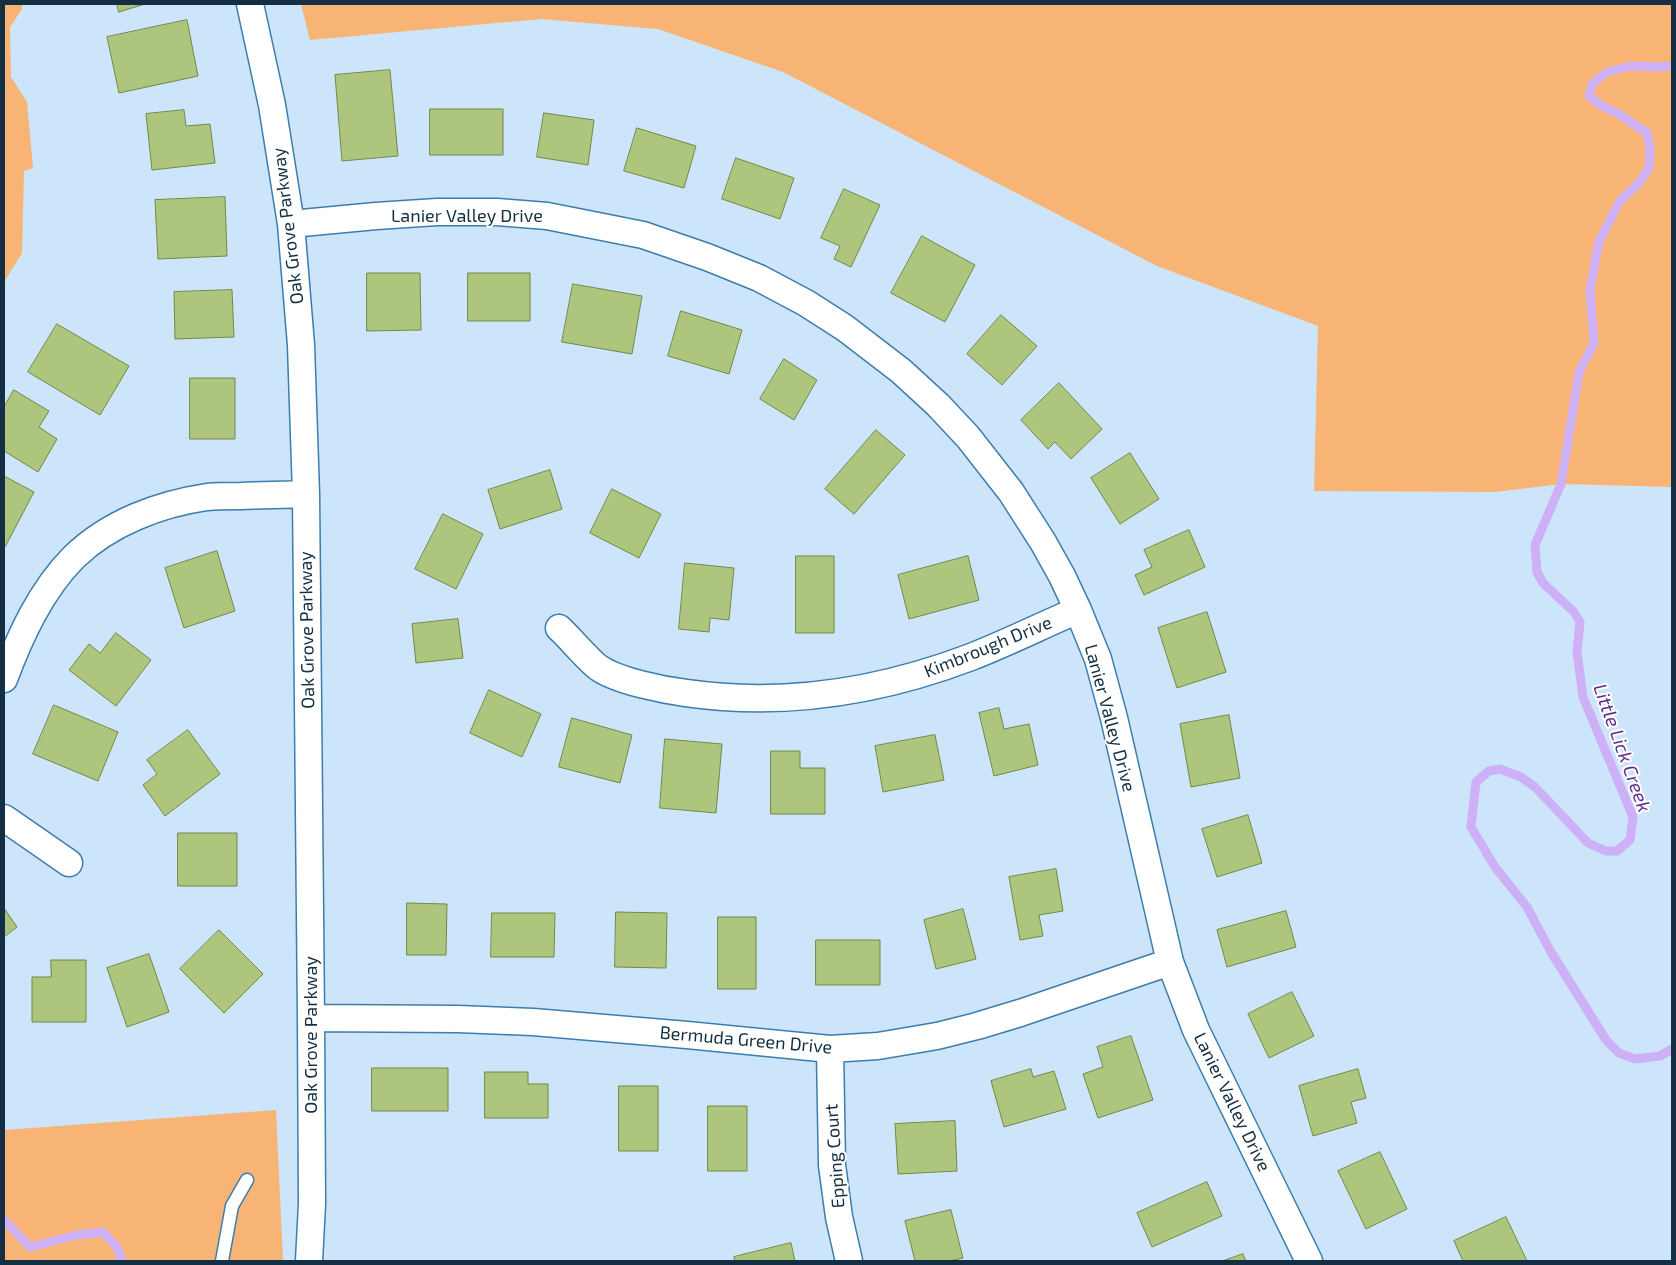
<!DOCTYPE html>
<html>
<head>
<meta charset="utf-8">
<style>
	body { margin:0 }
	#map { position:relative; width:1676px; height:1265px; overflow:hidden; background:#cce5fa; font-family:"Exo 2",sans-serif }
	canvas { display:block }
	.frame { position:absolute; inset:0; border:5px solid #142f43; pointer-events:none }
</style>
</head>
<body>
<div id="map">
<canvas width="1676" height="1265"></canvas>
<div class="frame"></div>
</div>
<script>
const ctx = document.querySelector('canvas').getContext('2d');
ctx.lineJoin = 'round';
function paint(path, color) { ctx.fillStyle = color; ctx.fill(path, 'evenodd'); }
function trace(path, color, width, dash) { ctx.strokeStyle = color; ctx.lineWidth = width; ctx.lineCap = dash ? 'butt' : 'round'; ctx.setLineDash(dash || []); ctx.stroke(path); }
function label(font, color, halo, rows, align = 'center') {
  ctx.font = font + ' "Exo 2",sans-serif'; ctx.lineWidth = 4; ctx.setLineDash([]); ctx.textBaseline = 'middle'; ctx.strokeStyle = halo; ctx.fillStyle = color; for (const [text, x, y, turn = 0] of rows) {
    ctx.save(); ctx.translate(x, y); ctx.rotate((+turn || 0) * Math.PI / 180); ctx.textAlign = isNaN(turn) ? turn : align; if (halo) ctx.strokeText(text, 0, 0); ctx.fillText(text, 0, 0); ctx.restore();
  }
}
paint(new Path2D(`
	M4,4H22V9L10,27L11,77L27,102L33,168L24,171L22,253L4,282Z
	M301,4H1672V487L1561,484L1495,492L1314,491L1318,326L1157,266L783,72L658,29L541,19L310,40Z
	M276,1110L283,1261H4V1130Z`), '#f7b475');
trace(new Path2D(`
	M1672,66L1661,67L1631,66L1607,72L1592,84L1589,96L1602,106L1619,114L1647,133L1650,148L1649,168L1638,184L1620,201L1599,241L1590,290L1594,343L1579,372L1561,484L1535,545L1537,572L1543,583L1574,612L1580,622L1577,652L1583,697L1633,817L1630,840L1617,851H1606L1588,843L1535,787L1521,777L1500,769L1489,771L1476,782L1471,827L1495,867L1527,907L1551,952L1606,1040L1619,1053L1635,1059L1660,1056L1672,1049
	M4,1220L30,1247L77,1235L103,1232L117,1247L122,1261`), '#cdb0f6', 9);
const building = new Path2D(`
	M117,4H145L119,12Z
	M187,20L198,76L119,93L107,37Z
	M390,70L398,156L342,161L335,75Z
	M430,109H503V155H430Z
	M184,110L186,126L210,124L215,163L152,170L146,114Z
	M544,113L594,120L588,165L537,157Z
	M637,128L696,146L684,188L624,171Z
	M736,158L794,178L780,219L722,199Z
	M844,189L880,205L851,267L834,259L840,246L821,238Z
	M225,197L227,256L158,259L155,200Z
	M922,236L975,265L945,322L891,293Z
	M367,273H420L421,330L367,331Z
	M468,273H530V321H468Z
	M573,284L642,296L632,354L562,342Z
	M232,290L234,337L175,339L174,292Z
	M681,311L742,330L729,374L668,356Z
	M1001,315L1037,346L1002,385L967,354Z
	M57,324L129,366L100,415L28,372Z
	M784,359L817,380L794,420L760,399Z
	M190,378H235V439H190Z
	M1059,383L1102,429L1071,459L1055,442L1048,449L1021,420Z
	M14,390L49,411L39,427L57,439L38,472L4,451V407Z
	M876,430L905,455L854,514L825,489Z
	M1130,453L1159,499L1120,524L1091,478Z
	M550,470L562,509L500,529L488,490Z
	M4,476L34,492L5,547L4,546Z
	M612,489L661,514L639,558L590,533Z
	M443,514L483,534L456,589L415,569Z
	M1189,530L1205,567L1144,595L1135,575L1152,567L1144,550Z
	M217,551L235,611L184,628L165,568Z
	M796,556H834V633H796Z
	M968,556L979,600L909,619L898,575Z
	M685,563L734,568L729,620L710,618L709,632L679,629Z
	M1207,612L1226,672L1177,688L1158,628Z
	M458,619L463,658L416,663L412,624Z
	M116,633L151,660L116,706L69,670L89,644L100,653Z
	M489,690L541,714L522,757L470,733Z
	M54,705L118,732L98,781L33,754Z
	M999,708L1004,729L1029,724L1038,765L994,776L979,713Z
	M1229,715L1240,778L1191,787L1180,724Z
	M572,718L632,735L620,783L559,767Z
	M188,730L220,774L165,816L143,785L157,774L147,760Z
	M935,735L944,780L883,792L875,746Z
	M665,739L722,744L716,813L660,808Z
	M771,751H800V768H825V814H771Z
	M1248,815L1262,863L1217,877L1202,829Z
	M178,833H237V886H178Z
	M1056,869L1063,911L1039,915L1043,936L1020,940L1009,877Z
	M407,903L447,904L446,955H407Z
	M4,908L17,927L4,937Z
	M963,909L976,959L936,969L924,920Z
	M1286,911L1296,947L1227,967L1217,930Z
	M616,912L667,913L666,968L615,967Z
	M492,913H555L554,957H491Z
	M718,917H756V989H718Z
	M219,930L263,974L224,1013L180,969Z
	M816,940H880V985H816Z
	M149,954L169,1012L127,1027L107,968Z
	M51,960H86V1022H32V977H51Z
	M1292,992L1314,1036L1269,1058L1248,1014Z
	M1131,1036L1153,1100L1098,1118L1083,1074L1103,1067L1097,1047Z
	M372,1068H448V1111H372Z
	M1031,1069L1033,1077L1054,1071L1066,1109L1004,1127L991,1081Z
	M1358,1069L1366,1098L1351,1102L1357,1123L1313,1136L1299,1086Z
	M485,1072H528V1084H548V1118H485Z
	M619,1086H658V1151H619Z
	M708,1106H747V1171H708Z
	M955,1121L957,1171L898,1174L895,1124Z
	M1380,1152L1407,1209L1366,1229L1338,1171Z
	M1207,1182L1222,1216L1152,1247L1137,1213Z
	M951,1210L963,1258L949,1261H915L905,1221Z
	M1506,1217L1527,1261H1463L1454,1241Z
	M791,1243L795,1261H735L734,1257Z
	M1243,1254L1246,1261H1223Z`);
paint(building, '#adc57d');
trace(building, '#738842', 1);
const lane = new Path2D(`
	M222,1261L232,1206L247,1180`);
const street = new Path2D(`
	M250,4L272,105L291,224L301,345L306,494L311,1018L312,1204L309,1261
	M291,224L376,216L437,212H497L547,216L643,235L707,257L759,278L806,303L845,328L901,371L938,405L968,437L1011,492L1043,542L1062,576L1078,610L1098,659L1114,718L1170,962L1196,1030L1309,1261
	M559,628C571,639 587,659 599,668C618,681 663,690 686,693C784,707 879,692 971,657C1007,643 1043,625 1078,610
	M4,679C20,636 41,590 74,557C109,523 159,504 207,497C218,496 230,496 241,496C263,495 284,495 306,494
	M4,818L69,863
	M311,1018L458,1019L533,1022L687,1035L830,1049L878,1046L937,1036L977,1026L1020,1013L1170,962
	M830,1049L832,1165L839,1217L849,1261`);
trace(lane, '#3d7dad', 15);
trace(street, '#3d7dad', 29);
trace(lane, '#fff', 12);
trace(street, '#fff', 26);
label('18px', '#142f43', '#fff', [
	["Lanier Valley Drive",467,216],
	["Oak Grove Parkway",288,226,-97],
	["Oak Grove Parkway",307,630,-91],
	["Kimbrough Drive",988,647,-22],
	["Lanier Valley Drive",1110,718,75],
	["Oak Grove Parkway",311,1035,-90],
	["Bermuda Green Drive",746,1040,5],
	["Lanier Valley Drive",1232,1102,64],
	["Epping Court",835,1156,-94]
]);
label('italic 19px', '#5f2d91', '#fff', [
	["Little Lick Creek",1622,748,70]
]);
</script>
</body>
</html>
